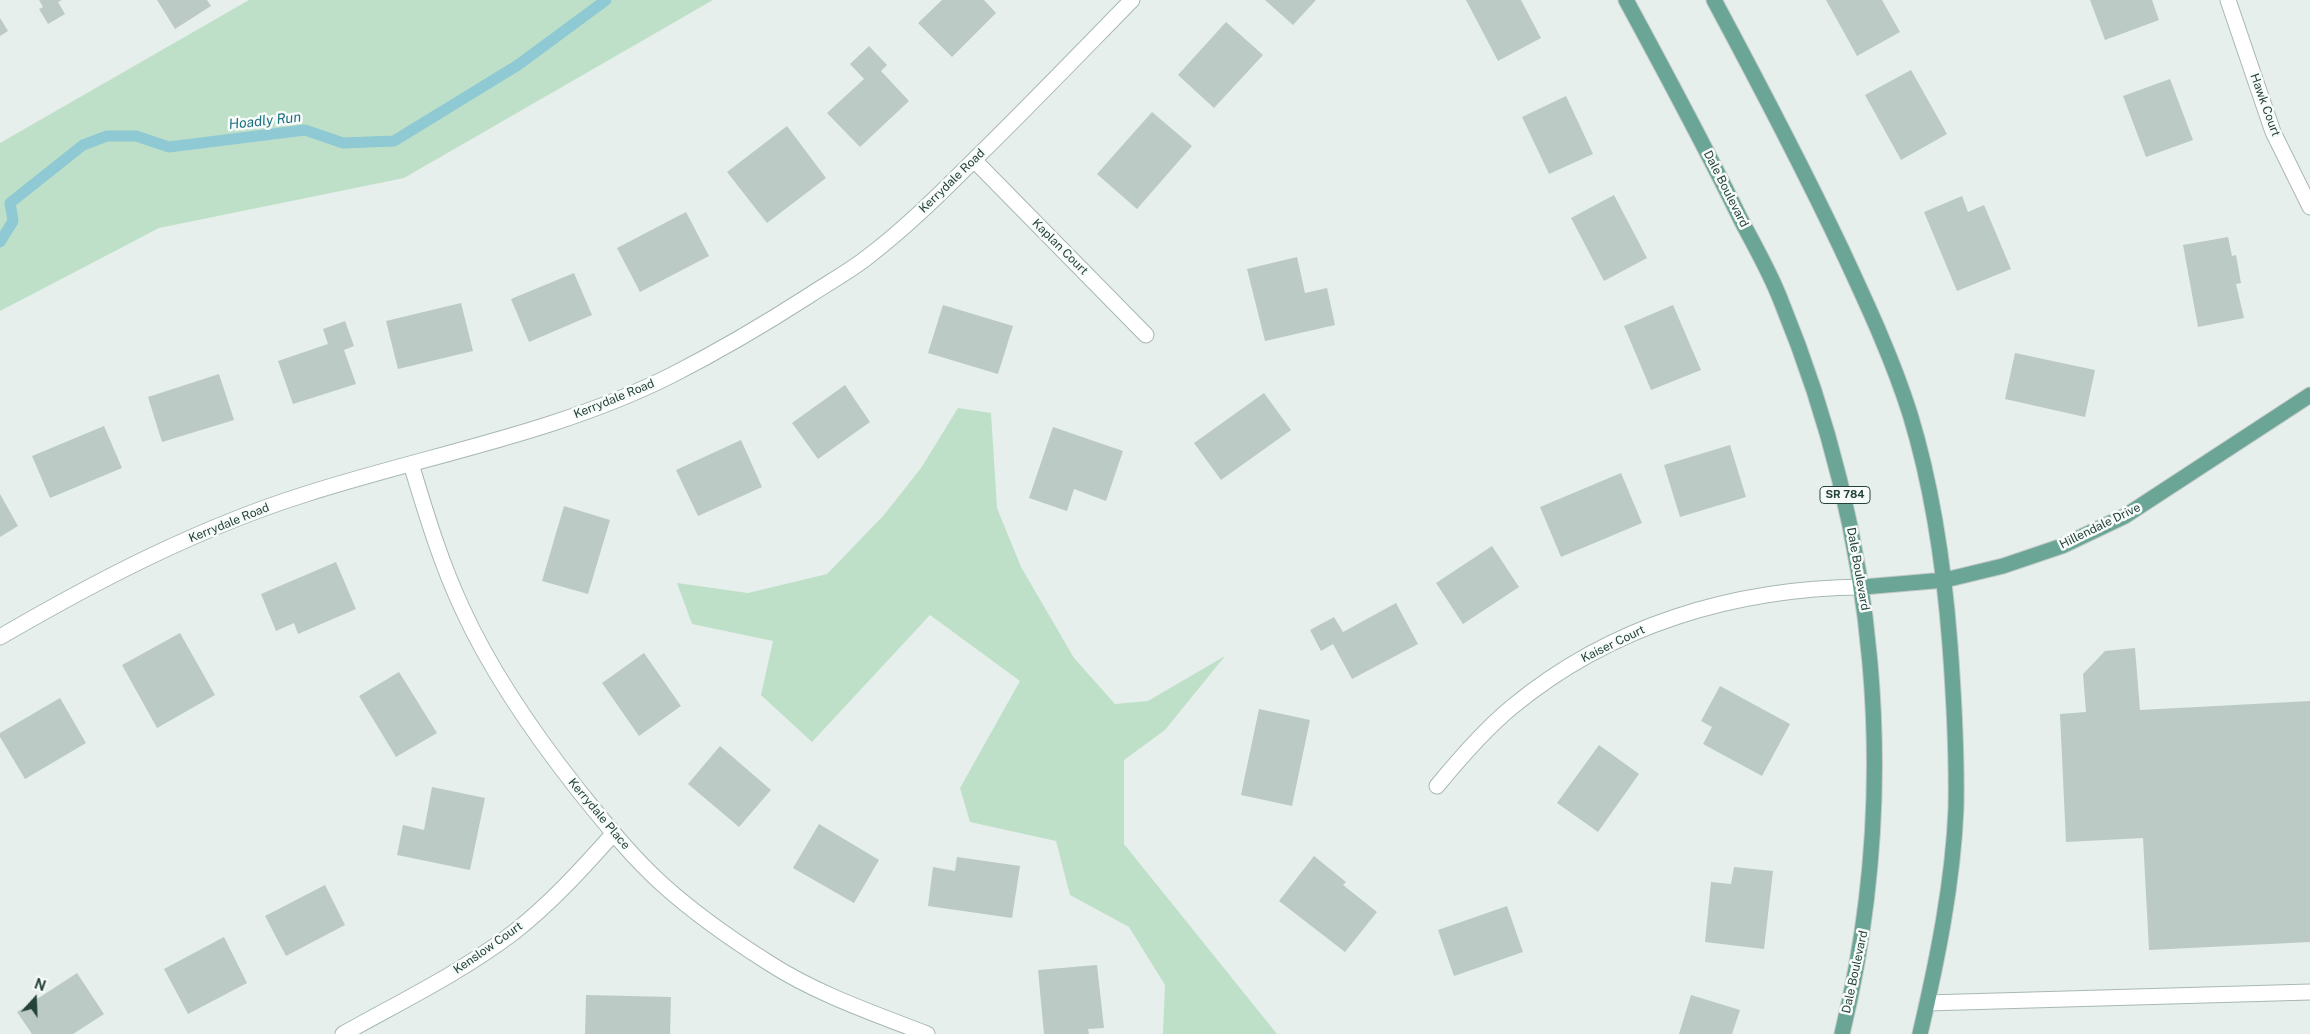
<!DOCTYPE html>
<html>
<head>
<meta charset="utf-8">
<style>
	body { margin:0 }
	#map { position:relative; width:2310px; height:1034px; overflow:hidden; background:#e6efeb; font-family:"Public Sans",sans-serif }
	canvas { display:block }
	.north { position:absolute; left:10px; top:974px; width:50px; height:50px; -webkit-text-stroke:4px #f7fbf9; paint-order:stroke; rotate:20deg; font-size:14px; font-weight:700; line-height:20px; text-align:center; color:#24423a }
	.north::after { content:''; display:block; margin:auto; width:18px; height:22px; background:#24423a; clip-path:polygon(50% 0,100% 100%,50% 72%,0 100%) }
</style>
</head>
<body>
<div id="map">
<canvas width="2310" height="1034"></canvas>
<div class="north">N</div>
</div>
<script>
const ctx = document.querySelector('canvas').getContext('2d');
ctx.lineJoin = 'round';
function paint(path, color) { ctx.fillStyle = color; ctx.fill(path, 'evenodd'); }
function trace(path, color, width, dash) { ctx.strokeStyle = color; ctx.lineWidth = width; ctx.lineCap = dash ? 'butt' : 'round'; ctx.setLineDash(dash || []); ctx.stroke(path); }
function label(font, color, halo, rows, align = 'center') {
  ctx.font = font + ' "Public Sans",sans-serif'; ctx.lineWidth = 5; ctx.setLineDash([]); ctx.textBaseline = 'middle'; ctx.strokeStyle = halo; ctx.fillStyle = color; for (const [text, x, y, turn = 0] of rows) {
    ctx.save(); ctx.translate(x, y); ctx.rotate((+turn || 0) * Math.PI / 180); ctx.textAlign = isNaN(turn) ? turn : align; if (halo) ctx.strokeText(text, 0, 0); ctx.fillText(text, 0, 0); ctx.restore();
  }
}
paint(new Path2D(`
	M249,0H713L404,178L159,228L0,311V143Z
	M958,408L991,413L997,508L1021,567L1074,658L1115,704L1148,701L1225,656L1165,730L1124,760V844L1277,1034H1163L1165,985L1129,927L1070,895L1056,841L970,822L960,788L1020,681L930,615L812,742L761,695L773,641L692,624L677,583L748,593L827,574L884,515L921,468Z`), '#bfe0c8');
trace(new Path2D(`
	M0,242L13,221L10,203L83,145L107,136H136L169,147L305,130L343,143L394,141L518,65L606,0`), '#8ec9d4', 11);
paint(new Path2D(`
	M39,0H62L58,2L65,14L48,24L39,9L43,7Z
	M157,0H207L211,6L175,29Z
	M942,0H984L996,13L952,57L918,23Z
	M1265,0H1316L1293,25Z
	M1466,0H1521L1541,38L1498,61Z
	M1826,0H1882L1900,32L1857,56Z
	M2090,0H2152L2159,20L2105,40Z
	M0,18L8,31L0,36Z
	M1226,22L1263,55L1214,108L1178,75Z
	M869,46L887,65L881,71L909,101L860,147L827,113L864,79L850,64Z
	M1911,70L1947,134L1901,160L1865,95Z
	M2170,79L2193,140L2146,157L2123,96Z
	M1566,96L1593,154L1549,174L1522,117Z
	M1152,112L1192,146L1137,209L1097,174Z
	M787,126L826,178L767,223L727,172Z
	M1614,195L1647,258L1604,281L1571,218Z
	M1962,196L1968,212L1984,205L2011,269L1957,291L1924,212Z
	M686,212L709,256L640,292L617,248Z
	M2228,237L2232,256L2236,255L2241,283L2236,284L2244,318L2198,327L2183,245Z
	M1297,257L1305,293L1327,288L1335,325L1265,341L1247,269Z
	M574,273L592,315L529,342L511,299Z
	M461,303L473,351L398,369L386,321Z
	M943,305L1013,326L998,374L928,353Z
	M1673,305L1701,370L1651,390L1624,326Z
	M345,321L354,346L344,350L356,384L293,404L278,361L328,344L323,329Z
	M2015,353L2095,370L2085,417L2005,399Z
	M219,374L234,420L162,442L148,397Z
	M845,385L870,422L818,459L792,423Z
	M1264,393L1291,430L1221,480L1194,443Z
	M104,426L122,468L50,498L32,456Z
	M1053,427L1123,451L1106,501L1074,489L1067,511L1029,498Z
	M741,440L762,487L698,516L676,470Z
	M1730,445L1746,497L1680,517L1664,465Z
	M1621,473L1642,523L1561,557L1540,507Z
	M0,494L18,526L0,537Z
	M564,506L610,520L588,594L542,581Z
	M1492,546L1519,587L1463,624L1436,583Z
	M336,562L356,609L298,634L294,623L276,631L261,594Z
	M1396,603L1418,644L1352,679L1333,644L1321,651L1310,630L1334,617L1343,632Z
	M180,633L215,695L157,728L122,665Z
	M2135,648L2140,710L2310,701V942L2149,950L2143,838L2066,842L2060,714L2086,712L2083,674L2105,651Z
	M644,653L681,706L639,736L602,683Z
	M399,672L437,733L396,757L359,696Z
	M1720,686L1790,724L1762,776L1703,744L1712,727L1701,721Z
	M60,698L86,743L25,779L0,737V733Z
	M1259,709L1310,720L1292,806L1241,795Z
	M1599,745L1639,774L1598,832L1557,803Z
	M720,746L771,790L739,827L688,784Z
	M432,787L485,798L470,870L397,855L403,825L424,830Z
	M819,824L879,860L854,903L793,868Z
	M1314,856L1346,882L1343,885L1377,912L1345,952L1279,901Z
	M957,857L1020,866L1012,918L928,906L933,867L955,871Z
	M1734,867L1773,871L1764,949L1705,942L1711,882L1731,884Z
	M325,885L345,925L286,956L265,916Z
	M1507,906L1523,952L1454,976L1438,930Z
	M224,937L247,983L188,1014L164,969Z
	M1097,965L1104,1028L1088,1029L1089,1034H1044L1038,970Z
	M77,973L104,1014L73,1034H32L17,1012Z
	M586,995L671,997L670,1034H585Z
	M1691,995L1740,1010L1732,1034H1679Z`), '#bbcac4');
const minor = new Path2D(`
	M2228,0L2273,132L2310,207
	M974,160L1146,335
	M411,464C426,513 440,561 462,608C492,674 534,734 579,791C605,823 631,856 662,884C695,914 731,939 769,963C817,994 873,1013 927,1034
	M0,637C98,580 198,528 306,494C428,455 557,433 672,375C719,351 765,324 810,295C828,283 848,272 865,259C906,228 942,192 978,156C1030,105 1081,52 1132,0
	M1437,786C1460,758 1484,730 1512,707C1611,625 1735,588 1863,587
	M1927,1003L2310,992
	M343,1034C400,1002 460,973 513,933C550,904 582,869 613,834`);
const major = new Path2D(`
	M1626,0C1665,72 1704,144 1740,218C1754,245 1770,272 1781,301C1877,535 1902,788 1842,1034
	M1714,0C1758,82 1801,164 1841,248C1866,302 1892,357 1910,414C1933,489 1944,566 1950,645C1954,699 1957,753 1956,808C1953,884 1937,961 1920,1034
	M1863,587L1945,580L2003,566L2062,546L2125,516L2310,395`);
trace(minor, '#a8b8b2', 17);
trace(major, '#c2cac8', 17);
trace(minor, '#fff', 15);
trace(major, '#6aa596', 15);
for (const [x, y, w] of [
	[1845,495,50]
]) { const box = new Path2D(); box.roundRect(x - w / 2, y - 8.5, w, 17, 4); ctx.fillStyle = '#f7fbf9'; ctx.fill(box); trace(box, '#24423a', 1); }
label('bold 11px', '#24423a', null, [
	["SR 784",1845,495]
]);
label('12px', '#24423a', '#f7fbf9', [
	["Hawk Court",2265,105,70],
	["Kerrydale Road",952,181,-44],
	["Dale Boulevard",1726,189,63],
	["Kaplan Court",1060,247,45],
	["Kerrydale Road",614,399,-22],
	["Kerrydale Road",229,523,-22],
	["Hillendale Drive",2100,526,-26],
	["Dale Boulevard",1858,569,80],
	["Kaiser Court",1613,644,-26],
	["Kerrydale Place",599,814,50],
	["Kenslow Court",488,948,-35],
	["Dale Boulevard",1855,972,-78]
]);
label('italic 14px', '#1c6f80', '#f7fbf9', [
	["Hoadly Run",265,121,-6]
]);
</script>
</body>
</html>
